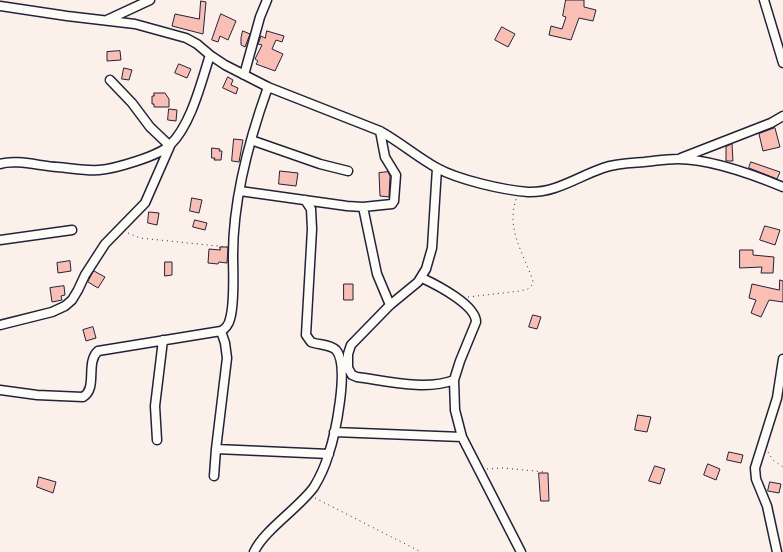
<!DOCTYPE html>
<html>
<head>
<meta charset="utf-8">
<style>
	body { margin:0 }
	canvas { display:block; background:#fcf0ea }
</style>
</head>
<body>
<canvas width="783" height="552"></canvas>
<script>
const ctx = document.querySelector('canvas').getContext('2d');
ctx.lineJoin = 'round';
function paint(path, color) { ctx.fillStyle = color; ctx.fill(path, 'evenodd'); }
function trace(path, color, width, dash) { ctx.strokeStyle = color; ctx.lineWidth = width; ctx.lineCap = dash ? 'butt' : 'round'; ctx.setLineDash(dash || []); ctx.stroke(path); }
const building = new Path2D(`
	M566,0H584V7L596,10L593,21L579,18L571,40L549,35L551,26L562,29L566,17L563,16Z
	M201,1L206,2L203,34L172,26L175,14L199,19Z
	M221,14L236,21L228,40L220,36L218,42L212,40Z
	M502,27L515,34L508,47L495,40Z
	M243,31L250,34L245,47L241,45V38Z
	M267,31L284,36L282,42L276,40L272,49L283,54L275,71L256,64L258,61L255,59L262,45L258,44L261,36L265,38Z
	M120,51L121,60L107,61V52Z
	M179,64L191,69L187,78L175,73Z
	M124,68L132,70L129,80L122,79Z
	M228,77L233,80L231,85L238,88L236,94L223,88Z
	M154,93H165L169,99V107H154V104H152V96H154Z
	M169,109L177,110L176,121L168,120Z
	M775,128L780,147L763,151L759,134Z
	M234,139L243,140L239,162L232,161Z
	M732,144L733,161H726V147Z
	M212,148L220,149L219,151H222L221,160H214L215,158H212Z
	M751,162L780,172L777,179L749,168Z
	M280,171L298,173L296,186L279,184Z
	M388,172L390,176L389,197L380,196L379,173Z
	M192,198L202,200L199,213L190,211Z
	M149,212L159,213L157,225L148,223Z
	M195,220L207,223L205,230L193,227Z
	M765,226L780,230L775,245L760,240Z
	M220,247H228L227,263L219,262L218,264L208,263L209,249L220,250Z
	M740,250H753V255L774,257L773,273H761L762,267L740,268Z
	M70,261L71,271L58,273L57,263Z
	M165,262H172V275L165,276Z
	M94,271L105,277L98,288L88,282Z
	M780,280L783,281V302L769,300L761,317L751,313L756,300L749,298L752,284L779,290Z
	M344,284H353V300H344Z
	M64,286L65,295L61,296L62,300L52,302L50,288Z
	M533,315L541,317L537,329L529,327Z
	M93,327L96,338L86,341L83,330Z
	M638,415L651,417L647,432L635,430Z
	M729,452L743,455L741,463L727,460Z
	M708,464L720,469L716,480L704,475Z
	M655,466L665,469L660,484L649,481Z
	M539,473H548L549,501H541Z
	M39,477L56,482L53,493L37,487Z
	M770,482L781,484L779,493L768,491Z`);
paint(building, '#f9bfb4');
trace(building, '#22223b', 1);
const street = new Path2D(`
	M764,0L783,63
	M0,6L67,16L135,24L186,38L197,44L210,55L225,65L268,87L380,131C400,142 417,157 437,168C459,180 503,190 528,192C556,193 577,177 603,168C616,163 629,163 644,162C655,161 666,159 678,159C709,159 754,175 783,187
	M107,20L150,0
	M244,75L260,17L267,0
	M251,140L320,164L348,171
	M681,158L771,123L783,116
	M0,164C15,159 40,166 57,167C71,168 85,171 99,170C114,169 159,156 170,145C191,125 201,83 210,55
	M437,168L432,248L426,269L418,282L390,305L351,345L348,354V368L352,375L357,377C387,381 426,391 454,380
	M240,191L347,206L363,207L392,204L394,201L396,175L385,157L380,131
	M363,207L377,274L390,305
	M0,240L72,230
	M422,278C437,285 476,305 476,322L460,361L454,380L455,410L462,437L521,552
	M0,325L52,312L65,306L72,300L78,290L85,275L105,244L145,203L170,146L150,127L132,103L110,80
	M0,390L37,395L83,397C98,388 85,363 98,351L221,331C225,329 229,324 230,319C235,302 233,273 233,255C233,198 249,140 268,87
	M334,432L462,437
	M157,440L155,406L163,340
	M216,449L329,454
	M214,476L216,449L227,358L225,343L221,331
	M254,552C264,530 299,508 314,487C320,477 325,466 328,456C335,436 350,366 336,350C330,344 318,345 311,342L306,335L312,229L311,209L305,200
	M777,552L767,506L756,479L755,468L777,398L783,359`);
trace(street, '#22223b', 11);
trace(new Path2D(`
	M128,233L140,238L227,247
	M468,297L520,291L528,289L532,285L533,281C523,252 505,228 517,197
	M768,452L773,460L783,467
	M487,469L503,468L545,472
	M315,498L421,552`), '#22223b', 1, [1, 4]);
trace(street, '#fdfcf7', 8);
</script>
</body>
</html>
